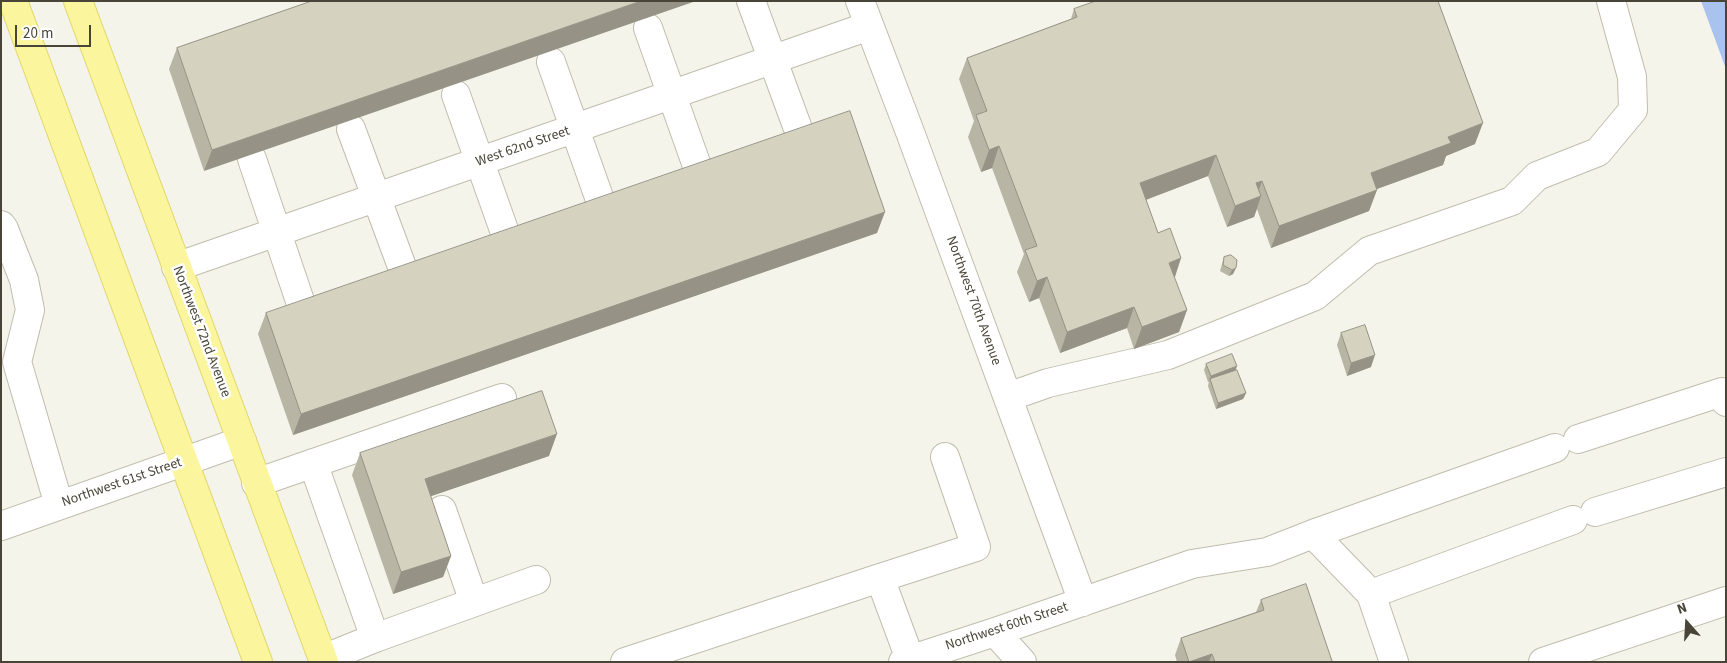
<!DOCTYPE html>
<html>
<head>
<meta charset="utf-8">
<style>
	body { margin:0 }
	#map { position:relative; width:1727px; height:663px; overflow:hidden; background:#f4f4ea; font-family:"Source Sans 3",sans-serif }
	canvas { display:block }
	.frame { position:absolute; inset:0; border:2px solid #484538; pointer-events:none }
	.north { position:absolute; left:1662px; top:598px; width:50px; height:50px; -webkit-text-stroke:4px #fff; paint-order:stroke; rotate:341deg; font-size:14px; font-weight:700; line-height:20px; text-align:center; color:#484538 }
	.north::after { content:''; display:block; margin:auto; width:18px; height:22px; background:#484538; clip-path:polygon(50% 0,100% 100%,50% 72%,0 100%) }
	.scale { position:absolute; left:15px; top:25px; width:76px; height:22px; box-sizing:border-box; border:2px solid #484538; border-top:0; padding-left:6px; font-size:15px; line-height:18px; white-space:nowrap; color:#484538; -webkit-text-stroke:4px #fff; paint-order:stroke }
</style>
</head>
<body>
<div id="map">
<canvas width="1727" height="663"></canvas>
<div class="frame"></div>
<div class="north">N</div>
<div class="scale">20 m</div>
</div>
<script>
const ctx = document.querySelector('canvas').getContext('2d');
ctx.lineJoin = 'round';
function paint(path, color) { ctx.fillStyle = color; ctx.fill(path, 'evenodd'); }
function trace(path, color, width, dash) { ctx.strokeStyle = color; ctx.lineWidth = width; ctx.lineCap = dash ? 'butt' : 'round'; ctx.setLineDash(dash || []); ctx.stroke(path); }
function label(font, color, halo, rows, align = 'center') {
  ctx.font = font + ' "Source Sans 3",sans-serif'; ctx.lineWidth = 5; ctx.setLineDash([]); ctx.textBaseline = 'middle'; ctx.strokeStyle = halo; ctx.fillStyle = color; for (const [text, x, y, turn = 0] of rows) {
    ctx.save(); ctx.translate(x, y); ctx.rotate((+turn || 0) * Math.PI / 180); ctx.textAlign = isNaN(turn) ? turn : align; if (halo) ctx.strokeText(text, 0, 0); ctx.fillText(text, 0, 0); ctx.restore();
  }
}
paint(new Path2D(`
	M1701,1H1726V69Z`), '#a9c3ee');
const minor = new Path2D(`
	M751,1L797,126
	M860,1L910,132L1083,602
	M648,28L697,166
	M551,62L599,197
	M456,95L504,230
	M351,129L401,264
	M252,159L300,301
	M1,225L4,229L24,280L30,310L17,362L59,505
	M176,267L869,26
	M1008,397L1048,383L1168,355L1315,296L1369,251L1512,201L1537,176L1598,152L1633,110L1632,77L1611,1
	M1578,439L1722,392L1726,402
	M313,463L375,638
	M256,483L502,398
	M442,510L474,602
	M1595,512L1726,472
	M1,526L242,441
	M1313,534L1371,594L1573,520
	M1371,594L1394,662
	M995,632L1022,662
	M323,659L375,638L536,580
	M910,659L880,578L976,547L945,457
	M625,662L880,578
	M903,662L995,632L1192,564L1267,552L1313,534L1555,448
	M1543,662L1726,601`);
const major = new Path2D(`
	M13,1L258,662
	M78,1L324,662`);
trace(minor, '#c0bdad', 30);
trace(major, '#e0d76c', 30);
trace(minor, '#fff', 28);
trace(major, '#fbf59d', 28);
paint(new Path2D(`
	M312,1L204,171L169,69L177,48Z
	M1074,9L1475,144L1446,156L1443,165L1377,189L1369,211L1271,248L1257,209L1254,217L1227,227L1208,176L1146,200L1158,233L1181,258L1174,277L1187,310L1179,332L1134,349L1127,328L1060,353L1039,298L1029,302L1017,272L1024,254L992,168L981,172L968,137L974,121L959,79L967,58L1071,19Z
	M877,233L293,435L258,334L266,313Z
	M1231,255L1233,274L1229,276L1220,271L1224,257Z
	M1341,333L1371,367L1347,376L1337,345Z
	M1206,364L1235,371L1246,393L1243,399L1216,409L1208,386L1209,381L1208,382L1204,370Z
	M360,453L549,456L430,496L451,556L443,577L393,594L352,475Z
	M1261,600L1332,662H1177L1175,655L1181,638L1256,612Z`), '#b8b5a5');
paint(new Path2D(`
	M641,1H696L204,171L212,150Z
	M1483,123L1475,144L1446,156L1443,165L1363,194L1371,173L1448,137Z
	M999,146L992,168L981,172L989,150Z
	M1216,155L1208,176L1132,205L1140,183Z
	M1262,181L1256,198L1261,196L1254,217L1227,227L1235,206L1256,183Z
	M1377,190L1369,211L1271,248L1279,226Z
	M885,212L877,233L293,435L301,414Z
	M1181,258L1174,280L1169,263Z
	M1236,268L1233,274L1229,276L1232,270Z
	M1047,277L1039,298L1029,302L1037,281Z
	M1134,307L1127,328L1060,353L1067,332Z
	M1187,310L1179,332L1134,349L1142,327Z
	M1375,355L1371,367L1347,376L1351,363Z
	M1237,366L1235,372L1210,379L1209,381L1208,382L1211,376Z
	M1246,393L1243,399L1216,409L1218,403Z
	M557,434L549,456L417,501L425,479Z
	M451,556L443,577L393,594L401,572Z
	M1212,654L1209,662H1189Z`), '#969386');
const building = new Path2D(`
	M312,1H641L212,150L177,48Z
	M1096,1H1438L1483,123L1448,137L1451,143L1371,173L1377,190L1279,226L1262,181L1256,183L1261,196L1235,206L1216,155L1140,183L1158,233L1170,228L1181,258L1169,263L1187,310L1142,327L1134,307L1067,332L1047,277L1037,281L1025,250L1037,246L999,146L989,150L976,115L987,111L967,58L1077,17L1074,9Z
	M850,111L885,212L301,414L266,313Z
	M1231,255L1237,260L1236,268L1232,270L1223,265L1224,257Z
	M1365,325L1375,355L1351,363L1341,333Z
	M1232,354L1237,366L1211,376L1206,364Z
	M1237,370L1246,393L1218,403L1210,379Z
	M542,391L557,434L425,479L451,556L401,572L360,453Z
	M1306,584L1332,661L1330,662H1215L1212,654L1189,662L1181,638L1264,610L1261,600Z`);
paint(building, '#d6d2c0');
trace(building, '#969386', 1);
label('14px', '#484538', '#fff', [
	["West 62nd Street",523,147,-19],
	["Northwest 70th Avenue",973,301,70],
	["Northwest 72nd Avenue",201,332,69],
	["Northwest 61st Street",122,483,-19],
	["Northwest 60th Street",1007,627,-18]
]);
</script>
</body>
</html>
